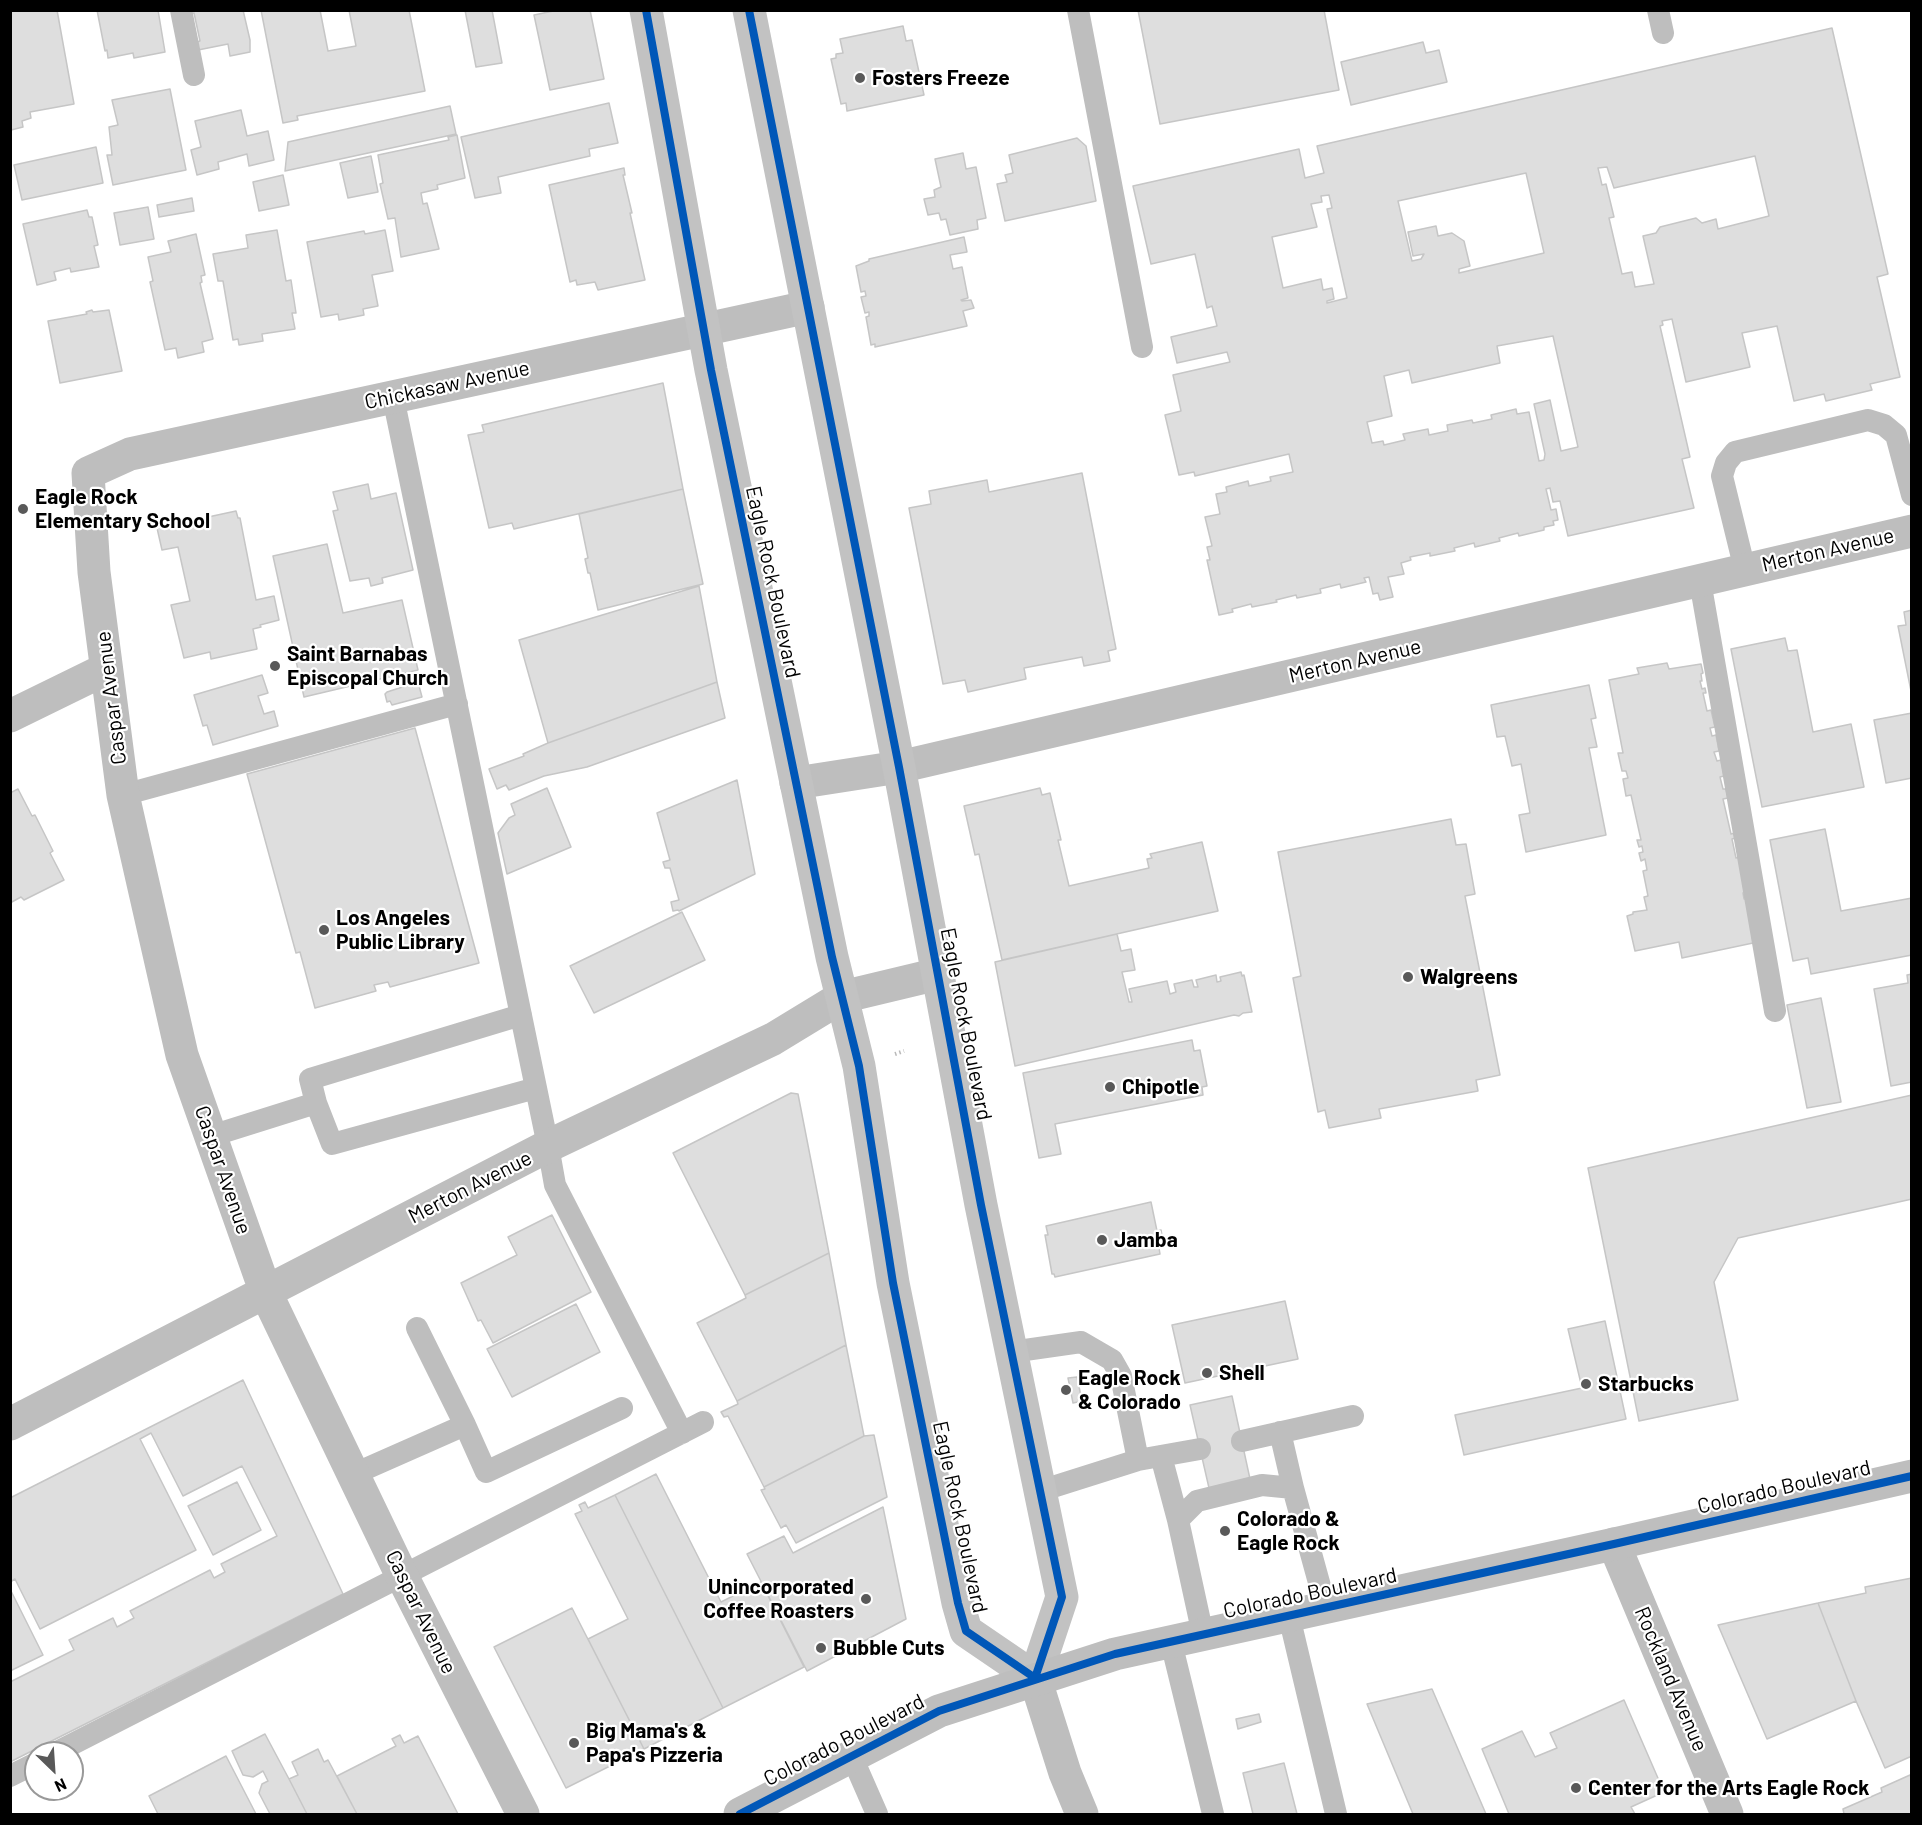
<!DOCTYPE html>
<html>
<head>
<meta charset="utf-8">
<style>
	body { margin:0 }
	#map { position:relative; width:1922px; height:1825px; overflow:hidden; background:#fff; font-family:Barlow,sans-serif }
	canvas { display:block }
	.frame { position:absolute; inset:0; border:12px solid #000; pointer-events:none }
	.north { position:absolute; left:24px; top:1741px; width:60px; height:60px; box-sizing:border-box; background:#fff; border:2px solid #999; border-radius:50%; rotate:155deg; font-size:16px; font-weight:700; line-height:24px; text-align:center; color:#000 }
	.north::after { content:''; display:block; margin:auto; width:21px; height:27px; background:#595959; clip-path:polygon(50% 0,100% 100%,50% 72%,0 100%) }
</style>
</head>
<body>
<div id="map">
<canvas width="1922" height="1825"></canvas>
<div class="frame"></div>
<div class="north">N</div>
</div>
<script>
const ctx = document.querySelector('canvas').getContext('2d');
ctx.lineJoin = 'round';
function paint(path, color) { ctx.fillStyle = color; ctx.fill(path, 'evenodd'); }
function trace(path, color, width, dash) { ctx.strokeStyle = color; ctx.lineWidth = width; ctx.lineCap = dash ? 'butt' : 'round'; ctx.setLineDash(dash || []); ctx.stroke(path); }
function label(font, color, halo, rows, align = 'center') {
  ctx.font = font + ' Barlow,sans-serif'; ctx.lineWidth = 4.5; ctx.setLineDash([]); ctx.textBaseline = 'middle'; ctx.strokeStyle = halo; ctx.fillStyle = color; for (const [text, x, y, turn = 0] of rows) {
    ctx.save(); ctx.translate(x, y); ctx.rotate((+turn || 0) * Math.PI / 180); ctx.textAlign = isNaN(turn) ? turn : align; if (halo) ctx.strokeText(text, 0, 0); ctx.fillText(text, 0, 0); ctx.restore();
  }
}
const building = new Path2D(`
	M10,10H57L74,104L30,112L31,118L22,121L23,127L11,130Z
	M97,10H158L165,52L134,58L133,53L108,58L107,50L105,51Z
	M189,10H243L250,40V52L230,56L228,44L198,50L197,42L200,41L194,13L190,14Z
	M261,10H320L328,51L356,46L349,10H409L425,91L297,116L298,120L283,123Z
	M465,10H492L502,63L476,67Z
	M558,10H590L604,79L550,90L534,15Z
	M1138,10H1324L1339,90L1160,124Z
	M903,26L906,41L912,40L924,95L847,111L846,103L841,104L831,59L836,58V54L843,53L840,39Z
	M1832,28L1888,274L1877,277L1900,377L1870,384L1872,390L1826,401L1824,394L1794,401L1777,326L1742,333L1750,367L1686,382L1672,319L1662,321L1663,325L1660,326L1690,457L1682,459L1694,508L1568,536L1560,501L1553,502L1550,488L1546,489L1551,510L1556,509L1558,520L1553,521L1554,525L1544,527V530L1519,536L1518,533L1499,538L1500,541L1475,547L1474,543L1454,548L1455,551L1430,556V553L1410,557L1411,560L1401,563L1404,574L1388,577L1393,597L1380,600L1378,593L1373,594L1369,577L1364,578L1366,582L1341,588L1340,584L1320,589L1321,593L1297,598L1296,595L1276,600L1277,602L1252,607L1251,604L1232,609L1233,612L1219,615L1207,560H1210L1207,547L1212,546L1205,517L1220,514L1216,494L1227,492L1226,487L1248,481L1249,486L1271,481L1270,477L1293,472L1289,454L1195,476L1194,472L1179,475L1165,415L1181,411L1173,375L1230,362L1227,352L1177,363L1171,337L1217,326L1212,306L1207,308L1195,254L1151,264L1133,186L1299,149L1305,178L1324,173L1317,146ZM1755,156L1769,216L1718,229L1716,219L1702,223L1696,218L1660,227L1656,233L1643,236L1654,284L1635,287L1632,272L1622,274L1609,218L1614,217L1606,184L1602,185L1598,168L1607,167L1614,188ZM1526,173L1544,253L1459,273V269L1470,266L1464,241L1452,233L1438,236L1436,226L1408,232L1413,256L1424,254L1421,259L1412,261L1398,201ZM1329,195L1332,208L1327,209L1347,298L1327,303V301L1334,299L1332,288L1323,290L1321,279L1283,288L1272,237L1317,227L1311,204L1322,202L1321,196ZM1553,336L1578,447L1561,451L1550,400L1534,404L1545,454L1544,460L1539,461L1529,412L1517,414L1516,409L1491,415L1492,419L1473,423L1472,420L1447,425L1448,431L1429,435L1428,429L1403,434L1405,440L1384,445L1383,441L1372,443L1367,422L1392,416L1384,376L1409,370L1412,383L1500,363L1497,346Z
	M1423,42L1426,53L1439,50L1447,82L1351,105L1341,62Z
	M170,89L186,170L113,185L107,155H112L109,127L118,125L112,100Z
	M609,103L618,143L589,149L590,156L498,177L501,193L475,198L461,137Z
	M450,106L456,134L285,171L288,142Z
	M241,110L247,136L268,131L274,160L249,166L247,154L218,162L219,169L197,175L191,150L201,147L195,121Z
	M457,135L465,178L437,185L438,189L421,193L423,204L427,203L439,249L401,257L395,218L388,219L380,184L383,183L378,155L449,140L448,137Z
	M1077,138L1086,146L1096,201L1005,221L997,184L1007,182L1005,175L1013,173L1009,155Z
	M96,147L103,183L22,200L14,165Z
	M963,153L966,169L976,167L986,218L977,220L978,229L950,235L946,219L941,220L939,213L928,215L924,199L935,197L934,190L941,187L935,159Z
	M371,156L378,192L348,198L340,163Z
	M624,168L625,175H623L632,213H630L645,280L598,290L595,282L577,285L576,280L570,282L549,185Z
	M283,175L289,205L259,211L253,182Z
	M192,198L194,211L159,217L157,205Z
	M148,207L154,239L120,245L114,213Z
	M87,210L89,217H92L98,245L94,246L99,267L71,272L70,268L54,272L56,280L37,285L23,224Z
	M277,230L286,281L291,280L296,313H292L295,329L262,334L263,341L239,345L238,339L233,340L223,281H218L213,254L248,248L246,235Z
	M385,230L393,271L372,275L378,306L363,309L364,315L339,320L338,314L321,317L307,242L364,231L365,234Z
	M196,234L205,275L201,276L202,282L200,283L213,339L202,342L204,352L178,358L176,348L165,350L150,282L153,281L148,257L171,252L168,241Z
	M964,237L967,252L950,255L953,269L962,267L968,298L961,300L962,301L971,300L974,308L963,311L967,326L875,347V344L871,345L866,317L869,316V312L865,313L861,297L866,296L865,291L861,292L856,266L869,261V259Z
	M92,310L93,312L109,310L122,371L60,383L48,321L87,314L86,312Z
	M663,383L683,489L514,529L512,523L489,528L468,435L484,432L482,425Z
	M1082,473L1116,649L1108,651L1110,661L1084,666L1082,657L1024,668L1026,679L968,692L965,680L943,684L909,508L931,504L929,491L987,480L989,492Z
	M368,484L371,499L396,493L413,570L382,578L383,583L371,586L369,578L350,581L333,511L338,510L333,492Z
	M683,489L703,584L598,610L590,573H588L585,559L588,558L579,514Z
	M236,511L238,518H240L256,600L274,596L279,620L260,625L261,627L253,629L257,649L211,659L210,652L184,658L171,605L190,601L178,547L162,550L157,528Z
	M327,544L343,613L402,600L418,670L304,697L273,556Z
	M699,586L717,682L548,743L519,640Z
	M1912,610V696L1898,626L1906,625L1904,612Z
	M1785,638L1788,651L1797,650L1813,732L1851,724L1864,787L1762,807L1731,649Z
	M1667,663L1669,669L1701,664L1703,673L1701,674L1702,681H1700L1702,689L1705,688L1706,693H1703L1707,711L1711,710L1715,727L1710,728L1712,736L1716,735L1719,751L1714,752L1717,761L1721,760L1724,776L1720,777L1723,789H1726L1728,798L1723,799L1731,834L1735,833L1736,838L1732,839L1736,858L1740,857L1747,891L1743,893L1744,899H1747L1753,943L1682,958L1679,942L1635,951L1627,916L1633,914V912L1647,910L1644,897L1648,896L1643,871L1647,870L1645,859L1641,861L1639,853L1643,852L1642,846L1639,847L1637,840H1641L1631,795L1626,796L1623,779L1628,778L1626,771H1622L1618,753H1623L1609,680L1639,674L1637,668Z
	M262,675L268,693L258,696L264,714L274,711L278,726L213,745L207,725L203,726L194,695Z
	M418,682L422,697L392,705L390,701L387,702L385,694L387,692Z
	M717,682L725,718L587,767L544,776L509,790L506,785L497,789L489,769L524,756L523,754L548,743Z
	M1589,685L1596,718L1591,719L1597,747L1589,748L1606,835L1526,852L1519,815L1530,813L1521,764L1512,766L1505,736L1497,737L1491,705Z
	M1912,713V778L1886,783L1874,720Z
	M415,728L479,963L390,987L388,982L374,985L376,991L315,1008L300,952L296,953L247,774Z
	M737,780L755,874L679,911L678,910L673,911L671,902L679,900L670,868H665L663,862L670,860L657,813Z
	M547,788L571,847L507,874L498,833L509,818L515,815L511,804Z
	M1040,788L1042,795L1050,793L1061,840H1058L1069,886L1149,868L1147,859L1152,858L1150,854L1202,842L1218,911L1002,960L979,854L975,855L964,806Z
	M18,789L32,816L35,815L53,851L50,853L64,880L24,900L21,897L10,903V793Z
	M1451,819L1456,845L1466,844L1475,894L1465,896L1500,1075L1476,1080L1478,1091L1379,1109L1381,1118L1329,1128L1325,1110L1318,1112L1293,978L1301,976L1278,852Z
	M1825,829L1841,911L1912,898V955L1811,974L1808,958L1793,961L1770,840Z
	M682,912L705,960L594,1013L570,966Z
	M1117,934L1121,951L1131,949L1135,970L1122,972L1129,1002H1132L1129,989L1167,981L1170,994L1176,992L1174,984L1192,980L1194,987H1198L1196,980L1216,975L1217,982L1221,981L1220,977L1241,972L1242,976L1244,975L1252,1012L1243,1013L1239,1016L1234,1015L1015,1066L995,962Z
	M1912,974V1082L1891,1086L1874,989L1908,983L1907,975Z
	M1821,998L1841,1102L1807,1108L1787,1005Z
	M1192,1040L1194,1051L1200,1050L1207,1086L1202,1087L1203,1095L1055,1124L1061,1154L1039,1158L1023,1073Z
	M791,1093L798,1094L829,1253L745,1295L673,1153Z
	M1912,1095V1199L1738,1238L1714,1282L1738,1400L1639,1421L1588,1168Z
	M1151,1202L1157,1231L1161,1230L1163,1241L1158,1242L1160,1254L1055,1277L1054,1274H1052L1045,1235H1048L1046,1226Z
	M552,1215L591,1292L493,1343L481,1320L478,1321L461,1283L517,1255L508,1237Z
	M829,1253L846,1345L737,1401L697,1323L746,1298L745,1295Z
	M1285,1301L1298,1359L1185,1383L1172,1325Z
	M576,1304L600,1352L512,1397L487,1349Z
	M1605,1321L1626,1419L1464,1455L1455,1415L1582,1388L1568,1329Z
	M846,1345L864,1436L764,1487L728,1416L724,1417L721,1412L738,1404L737,1401Z
	M1077,1377L1082,1401L1073,1403L1068,1378Z
	M243,1380L343,1594L10,1762V1682L74,1650L69,1640L113,1618L117,1627L134,1618L130,1611L210,1570L214,1578L225,1572L221,1564L277,1536L242,1466L183,1496L151,1433L140,1439L196,1550L40,1629L15,1579L10,1582V1498Z
	M1232,1396L1250,1479L1209,1488L1190,1405Z
	M874,1435L887,1497L796,1543L786,1525L781,1528L761,1490L765,1489L764,1487L864,1436Z
	M656,1474L721,1602L761,1582L804,1667L723,1708L615,1495Z
	M237,1482L261,1530L213,1555L188,1506Z
	M615,1495L723,1708L644,1749L588,1639L628,1619L575,1514L582,1511L579,1505L585,1502L588,1508Z
	M883,1507L906,1619L807,1671L747,1554L784,1536L793,1553Z
	M1912,1578V1756L1885,1768L1856,1701L1818,1603L1866,1593L1865,1587Z
	M11,1591L43,1655L10,1671V1591Z
	M1818,1603L1856,1701L1767,1739L1718,1625Z
	M572,1608L644,1749L566,1788L494,1647Z
	M1432,1689L1486,1814H1413L1367,1704Z
	M1624,1700L1664,1792L1631,1807L1635,1814H1509L1482,1749L1522,1731L1535,1757L1557,1748L1550,1733Z
	M1259,1714L1261,1722L1238,1729L1236,1719Z
	M265,1734L289,1779L307,1814H270L259,1793L262,1784L268,1781L263,1771L253,1777L243,1775L232,1751Z
	M400,1735L404,1743L418,1736L458,1814H357L337,1776L396,1746L392,1739Z
	M318,1749L324,1762L328,1760L357,1814H307L289,1779L298,1775L292,1762Z
	M226,1756L256,1814H158L149,1796Z
	M1284,1763L1297,1814H1253L1243,1773Z
	M1910,1775L1912,1780V1814H1844L1843,1809L1882,1792L1881,1788Z`);
paint(building, '#dedede');
trace(building, '#c6c6c6', 1.5);
trace(new Path2D(`
	M895,1054L904,1051`), '#b9b9b9', 4, [1.5, 3]);
trace(new Path2D(`
	M181,10L194,75
	M1078,10L1142,347
	M1658,10L1663,33
	M393,397L548,1146L555,1185L682,1433
	M1745,570L1722,476L1726,463L1735,452L1868,420L1884,425L1896,435L1912,495
	M1700,581L1775,1011
	M123,795L457,704
	M316,1103L332,1144L536,1088
	M211,1136L316,1103L310,1079L521,1015
	M1011,1352L1081,1342L1112,1360L1121,1376L1138,1460
	M465,1425L486,1472L622,1408
	M1280,1432L1293,1488
	M1242,1441L1353,1416
	M1161,1456L1178,1520
	M354,1474L465,1425L417,1328
	M1040,1491L1138,1460L1200,1449
	M1289,1616L1336,1814
	M1203,1635L1178,1520L1197,1501L1262,1485L1293,1488L1326,1608
	M1171,1642L1213,1814
	M55,1753L703,1422
	M852,1757L877,1814
	M10,1776L36,1763`), '#bebebe', 22);
trace(new Path2D(`
	M10,716L106,669
	M796,783L899,767L1912,531
	M10,1424L548,1146L773,1039L842,997L938,974
	M1614,1544L1727,1814
	M1035,1678L1065,1773L1082,1814
	M523,1814L402,1576L266,1293L182,1055L123,795L94,572L88,473L130,454L808,307`), '#bebebe', 33);
trace(new Path2D(`
	M646,10L711,370L832,957L859,1066L893,1283L958,1603L966,1631L1035,1678L1062,1597L981,1205L899,767L749,10`), '#c2c2c2', 33);
trace(new Path2D(`
	M740,1814L939,1711L1115,1654L1614,1544L1912,1476`), '#bebebe', 33);
trace(new Path2D(`
	M646,10L711,370L832,957L859,1066L893,1283L958,1603L966,1631L1035,1678
	M749,10L899,767L981,1205L1062,1597L1035,1678
	M740,1814L939,1711L1115,1654L1614,1544L1912,1476`), '#0057b8', 8);
for (const [x, y, r, color] of [
	[860,78,6,"#595959"],
	[23,509,6,"#595959"],
	[275,666,6,"#595959"],
	[324,930,6,"#595959"],
	[1408,977,6,"#595959"],
	[1110,1087,6,"#595959"],
	[1102,1240,6,"#595959"],
	[1207,1373,6,"#595959"],
	[1586,1384,6,"#595959"],
	[1066,1390,6,"#595959"],
	[1225,1531,6,"#595959"],
	[866,1599,6,"#595959"],
	[821,1648,6,"#595959"],
	[574,1743,6,"#595959"],
	[1576,1788,6,"#595959"]
]) { const dot = new Path2D(); dot.arc(x, y, r, 0, 2 * Math.PI); ctx.fillStyle = color; ctx.fill(dot); trace(dot, '#fff', 2); }
label('bold 21px', '#000', '#fff', [
	["Fosters Freeze",872,78],
	["Eagle Rock",35,497],
	["Elementary School",35,521],
	["Saint Barnabas",287,654],
	["Episcopal Church",287,678],
	["Los Angeles",336,918],
	["Public Library",336,942],
	["Walgreens",1420,977],
	["Chipotle",1122,1087],
	["Jamba",1114,1240],
	["Shell",1219,1373],
	["Eagle Rock",1078,1378],
	["& Colorado",1078,1402],
	["Starbucks",1598,1384],
	["Colorado &",1237,1519],
	["Eagle Rock",1237,1543],
	["Unincorporated",854,1587,"right"],
	["Coffee Roasters",854,1611,"right"],
	["Bubble Cuts",833,1648],
	["Big Mama's &",586,1731],
	["Papa's Pizzeria",586,1755],
	["Center for the Arts Eagle Rock",1588,1788]
], 'left');
label('21px', '#000', '#fff', [
	["Chickasaw Avenue",447,385,-12],
	["Merton Avenue",1828,550,-13],
	["Eagle Rock Boulevard",773,582,78],
	["Merton Avenue",1355,661,-13],
	["Caspar Avenue",111,698,-97],
	["Eagle Rock Boulevard",966,1024,79],
	["Caspar Avenue",223,1170,71],
	["Merton Avenue",470,1187,-27],
	["Colorado Boulevard",1784,1487,-13],
	["Eagle Rock Boulevard",960,1517,78],
	["Colorado Boulevard",1310,1593,-12],
	["Caspar Avenue",421,1612,64],
	["Rockland Avenue",1671,1679,67],
	["Colorado Boulevard",844,1740,-27]
]);
</script>
</body>
</html>
